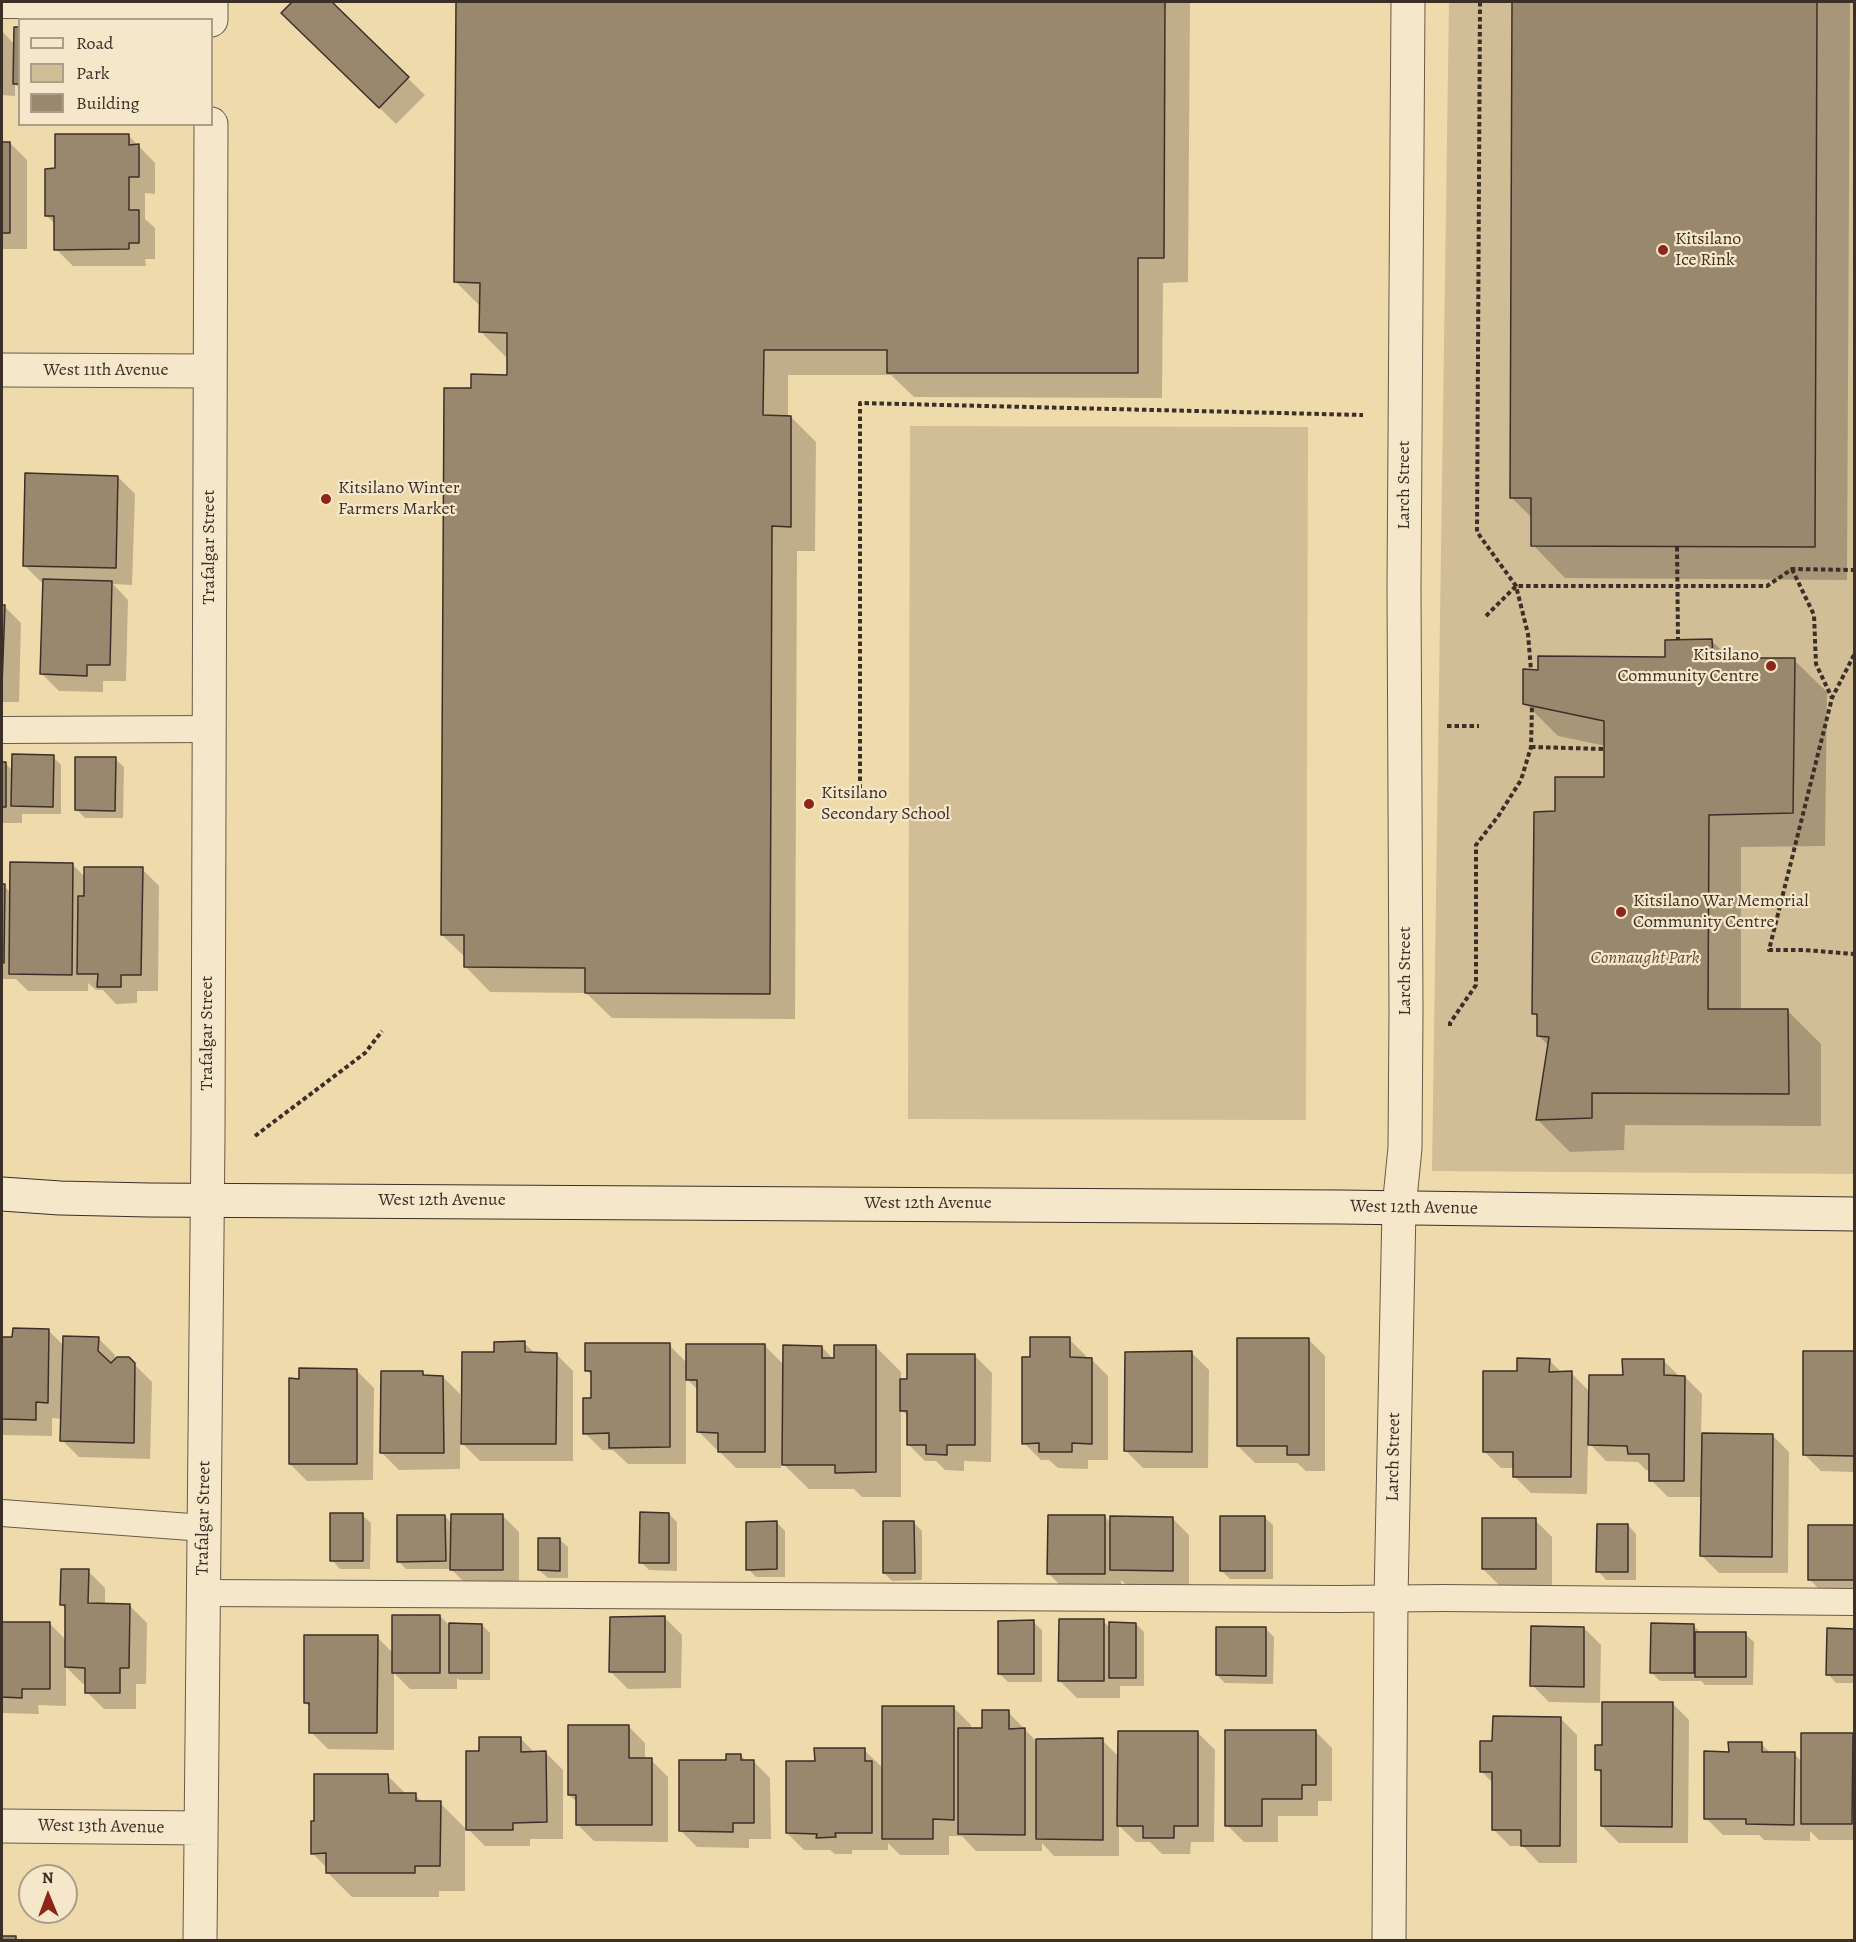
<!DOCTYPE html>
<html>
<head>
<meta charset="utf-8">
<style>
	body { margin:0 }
	#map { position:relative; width:1856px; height:1942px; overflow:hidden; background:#efdaac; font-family:Alegreya,serif }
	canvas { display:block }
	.frame { position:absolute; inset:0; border:3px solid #3c2f28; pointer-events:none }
	.legend { position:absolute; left:18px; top:18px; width:195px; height:108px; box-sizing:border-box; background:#f5e7c9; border:2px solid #ab9d89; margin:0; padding:8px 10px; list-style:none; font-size:18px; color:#3c2f28 }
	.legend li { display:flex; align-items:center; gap:12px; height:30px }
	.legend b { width:30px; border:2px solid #ab9d89 }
	.north { position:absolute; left:18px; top:1864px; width:60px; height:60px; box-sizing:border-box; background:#f5e7c9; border:2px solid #ab9d89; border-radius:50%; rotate:359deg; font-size:16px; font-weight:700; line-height:24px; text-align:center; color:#3c2f28 }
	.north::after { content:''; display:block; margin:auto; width:21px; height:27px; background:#8f2418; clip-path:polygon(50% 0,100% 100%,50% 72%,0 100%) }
</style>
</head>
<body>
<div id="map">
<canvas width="1856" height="1942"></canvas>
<div class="frame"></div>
<ul class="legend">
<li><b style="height:8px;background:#f5e7c9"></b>Road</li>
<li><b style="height:16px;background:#d1bd96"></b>Park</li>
<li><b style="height:16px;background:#99886d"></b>Building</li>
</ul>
<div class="north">N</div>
</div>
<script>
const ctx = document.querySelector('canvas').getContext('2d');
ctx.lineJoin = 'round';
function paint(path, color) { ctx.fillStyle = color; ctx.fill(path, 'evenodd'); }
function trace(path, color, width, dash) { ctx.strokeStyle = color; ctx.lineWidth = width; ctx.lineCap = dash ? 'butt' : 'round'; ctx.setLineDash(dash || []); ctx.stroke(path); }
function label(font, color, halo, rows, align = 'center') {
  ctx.font = font + ' Alegreya,serif'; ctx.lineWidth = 4.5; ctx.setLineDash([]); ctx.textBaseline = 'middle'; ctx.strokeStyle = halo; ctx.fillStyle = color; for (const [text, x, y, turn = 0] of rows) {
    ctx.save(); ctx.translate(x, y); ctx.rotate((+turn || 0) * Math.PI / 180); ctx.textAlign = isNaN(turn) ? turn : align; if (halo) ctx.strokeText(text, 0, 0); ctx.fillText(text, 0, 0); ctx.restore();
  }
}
paint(new Path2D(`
	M1449,2H1854V1174L1432,1171Z
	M910,426L1308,427L1306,1120L908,1119Z`), '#d1bd96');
paint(new Path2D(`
	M295,2H330L425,95L396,124L283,13Z
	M458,2H1190L1188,282L1163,283L1162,398L914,397L891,375H788V417H791L816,442L815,551H797L795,1019L612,1018L586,993L490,992L465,966V957L442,935L472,390L509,376V357H506L481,332V307L456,282Z
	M1514,2H1850L1847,580L1565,578L1533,545V519L1511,497Z
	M20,28V89L15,84V96L2,95V31L15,45Z
	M129,136L155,163V194L145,193V219L155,228V259H145L146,266H73L56,249V225L46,215L56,170Z
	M2,143H10L27,160V249H2Z
	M118,477L135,494L132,585L113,584L128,600L126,681H103V692L59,691L42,674L44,582H41L24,565Z
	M2,606H4L21,623L19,702H2Z
	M1712,641L1730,659L1794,660L1827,692L1825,846L1741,847V1011H1788L1821,1044V1126L1625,1125L1624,1150L1570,1152L1537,1119L1549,1046L1538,1035L1539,1018L1534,1013L1557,813L1606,779V746L1558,736L1525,703L1539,671L1667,659Z
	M53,757L61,765V814H22V823H2V763H5L13,771Z
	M115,759L124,767L123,818H85L77,810Z
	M72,864L86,878L142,869L159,886L158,991H137V1003L116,1004L103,990H96L88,983V991H28L16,979H2V886H4L11,893Z
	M48,1330L64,1346L98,1338L115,1355V1361L134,1364L152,1382L150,1459L79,1457L62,1440V1419L52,1418V1436L2,1435V1338L14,1339Z
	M1069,1339L1086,1356V1359H1091L1108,1376V1460H1088V1469L1058,1468L1049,1460H1041L1024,1443L1031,1359Z
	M1308,1339L1325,1356V1471H1306L1297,1463H1255L1238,1446Z
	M524,1343L536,1354H556L573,1371V1461H480L463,1444L496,1354Z
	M669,1345L687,1363L765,1346L784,1365L822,1347L835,1361L876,1347L901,1372V1380H909L975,1356L992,1373L991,1462L964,1461V1471L945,1470L936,1461H925L908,1444L909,1417L901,1410V1497H862L854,1489H809L781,1462V1468H736L719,1451V1449H716L699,1432V1391L686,1378V1464H628L613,1450H602L585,1433L592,1399V1376L587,1370Z
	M1854,1352V1472L1821,1471L1804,1454Z
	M1192,1353L1209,1370L1208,1468H1143L1126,1451Z
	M1549,1360L1562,1373H1571L1590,1392L1664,1361L1680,1377H1685L1702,1394L1701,1435H1772L1789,1452L1788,1573H1719L1702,1556V1497H1668L1651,1480V1470H1646L1638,1462L1606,1461L1588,1442L1587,1494L1531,1493L1514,1476V1468H1501L1484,1451L1519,1373Z
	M357,1371L374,1388L373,1480L307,1481L290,1464L301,1381Z
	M423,1373L427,1377H443L460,1394V1469L399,1470L382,1453Z
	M669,1514L677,1522V1571L649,1570L641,1562Z
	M362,1515L371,1523L370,1569H340L332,1560Z
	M502,1515L519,1532V1587H469L451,1569H406L398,1561L445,1516L452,1524Z
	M1105,1517L1111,1523L1172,1518L1189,1535V1587L1128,1586L1121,1580V1590L1066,1591L1049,1574Z
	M1264,1517L1273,1525V1579H1230L1222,1571Z
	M1535,1520L1552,1537V1585L1500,1586L1483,1569Z
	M777,1523L785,1531V1577H756L748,1569Z
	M914,1523L922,1531V1580L892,1581L884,1573Z
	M1628,1525L1636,1534V1580H1606L1598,1571Z
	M1809,1526H1854V1596H1826L1809,1579Z
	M559,1539L568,1547V1578H548L539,1570Z
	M88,1571L105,1588V1605L130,1606L147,1623L146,1684H136V1709H104L87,1692V1684H83L66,1667V1706L38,1705L39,1714L2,1713V1623L50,1624L67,1641V1610L62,1605Z
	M440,1616L451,1627L482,1625L490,1633V1680H459L457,1678V1689H410L394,1673V1750L328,1749L311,1732V1708L305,1703L377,1637L393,1653Z
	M665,1618L682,1635L681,1688L628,1689L611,1672Z
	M1103,1621L1111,1629L1136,1624L1144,1632V1686H1120V1698H1077L1060,1681Z
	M1033,1622L1042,1630V1682H1008L1000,1674Z
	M1694,1626L1702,1634H1745L1754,1642L1753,1685H1705L1701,1681H1660L1652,1673Z
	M1265,1628L1274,1637L1273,1684L1225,1683L1217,1675Z
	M1584,1628L1601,1645L1600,1703L1549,1702L1532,1685Z
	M1828,1630H1854V1683H1836L1828,1674Z
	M1672,1703L1689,1720L1688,1843H1619L1602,1826L1603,1776L1597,1769L1603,1746Z
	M954,1708L971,1725V1730H984L1008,1712L1038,1743L1102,1740L1119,1757L1198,1733L1215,1750L1214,1842H1191L1190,1854H1162L1150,1842H1136L1119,1826V1856H1054L1042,1843V1851H976L962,1836H949V1855H900L888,1843V1850H852V1854H835L830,1850H804L787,1833L816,1763L864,1750L884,1769Z
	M1560,1718L1577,1735V1863H1539L1523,1846H1510L1493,1829L1494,1784L1481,1771L1494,1743Z
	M628,1726L645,1743V1760H651L668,1777V1842L594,1841L577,1824V1802L569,1795Z
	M1315,1731L1332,1748V1801H1318V1816H1278V1842H1244L1227,1825Z
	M1852,1735L1854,1737V1840H1819L1810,1831V1841L1764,1840L1759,1835H1723L1706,1818L1730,1753L1761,1744L1771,1753L1794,1754L1802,1762Z
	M521,1739L535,1753H546L563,1770V1839H530V1846H485L468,1829L480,1752Z
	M740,1755L747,1761H753L770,1778L771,1839H749V1848L697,1847L680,1830L728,1762Z
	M388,1776L406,1794L415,1795L423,1803H440L465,1828V1891H439V1897H352L327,1872V1868L312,1853Z
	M80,1939H97L98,1940H80Z`), '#0003');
const building = new Path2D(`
	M292,2H332L409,77L379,108L281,13Z
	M456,2H1165L1164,258H1138V373H887V350H764L763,415L791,416V527L772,526L770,994L585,993V968L464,967V935H441L444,388H471V374L507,375V333L479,332L480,283L454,282Z
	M1512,2H1817L1815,547L1531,546V498H1510Z
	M14,27H20V84H13Z
	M55,134H129V145L139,144V177H129V210H139V243H129V249L54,250V216H45V169L55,168Z
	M2,142H10V233H2Z
	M25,473L118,476L116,568L23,566Z
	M43,579L112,581L110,665H87V676L40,674Z
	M2,605H5L2,686Z
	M1712,639L1713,658H1795L1793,813L1709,815L1708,1009H1788L1789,1094L1592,1093V1118L1536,1120L1549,1037L1537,1036V1014H1532L1534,812L1555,811V777H1604V721L1523,704V669L1538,670V656L1665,657V640Z
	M12,754L54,755L53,807L11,806Z
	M75,757H116L115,811L75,810Z
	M2,762H6V807H2Z
	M10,862L73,863L72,975L9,974Z
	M84,867H143L141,975H121V987H97L98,974H77L78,896H84Z
	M2,884H5L4,963H2Z
	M13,1328L49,1329L48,1403L36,1402V1420L2,1419V1337H12Z
	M63,1336L99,1337L98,1351L111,1363L117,1357H129L135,1363L134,1443L60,1441Z
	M1030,1337H1070V1357L1092,1358V1444L1072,1443V1452H1039V1443L1022,1444V1357H1030Z
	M1237,1338H1309V1455H1287V1446H1237Z
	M525,1341V1352L557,1353L556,1444H461L462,1352H494V1342Z
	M585,1343H670V1447L609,1448V1433L583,1434V1398H591V1371H585Z
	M686,1344H765V1452H718V1433L697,1432V1380H686Z
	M783,1345L822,1346V1358H834V1345H876V1472L835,1473V1465H782Z
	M1192,1351V1452L1124,1451L1125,1352Z
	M1803,1351H1854V1456L1803,1455Z
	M907,1354H975V1445H947V1455L926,1454V1445H907V1411H900V1379H907Z
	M1517,1358L1550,1359L1549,1372L1572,1371L1571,1477H1513V1452H1483V1371H1517Z
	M1622,1359H1664V1375L1685,1376L1684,1481H1649V1454H1628L1627,1446L1588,1445L1589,1375H1623Z
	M299,1368L357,1369V1464H289V1378L299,1379Z
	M381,1371H423V1375L443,1376L444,1453H380Z
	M1702,1433L1773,1434L1772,1557L1700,1556Z
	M640,1512L669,1513V1563H639Z
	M330,1513H363V1561H330Z
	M451,1514H503V1570H450Z
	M397,1515H445L446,1561L397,1562Z
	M1048,1515H1105V1574H1047Z
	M1110,1516L1173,1517V1571L1110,1570Z
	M1220,1516H1265V1571H1220Z
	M1482,1518H1536V1569H1482Z
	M777,1521V1569L746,1570V1522Z
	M883,1521H914L915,1573H883Z
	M1597,1524H1628V1572H1596Z
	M1808,1525H1854V1580H1808Z
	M538,1538H560V1571L538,1570Z
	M61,1569H89L88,1603L130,1604L129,1668H120V1693H85V1668L65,1667V1605H60Z
	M392,1615H440V1673H392Z
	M665,1616V1672H609L610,1617Z
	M1059,1619H1104V1681H1058Z
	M1034,1620V1674H998V1621Z
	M2,1622H50V1689H22V1698L2,1697Z
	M1109,1622L1136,1623V1678H1109Z
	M449,1623L482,1624V1673H449Z
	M1651,1623L1694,1624V1673H1650Z
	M1531,1626L1584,1627V1687L1530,1686Z
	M1216,1627H1266V1676L1216,1675Z
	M1827,1628L1854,1629V1675H1826Z
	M1695,1632H1746V1677H1695Z
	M304,1635H378L377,1733H309V1703H304Z
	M1602,1702H1673L1672,1827L1601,1826V1770H1595V1745H1602Z
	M882,1706H954V1820L933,1819V1839H882Z
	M982,1710H1009V1729L1025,1728V1835L958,1834V1728H982Z
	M1493,1716L1561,1717L1560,1846H1521V1830H1492V1772H1480V1741H1492Z
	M568,1725H629V1758H652V1825H576V1795H568Z
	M1225,1730H1316V1785H1302V1799H1262V1826H1225Z
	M1118,1731H1198V1826H1174V1838H1143V1826H1117Z
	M1801,1733H1853L1852,1824H1801Z
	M479,1737H521V1752L546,1751L547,1822L513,1823V1830H466V1751H479Z
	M1103,1738V1840L1036,1839V1739Z
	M1728,1742H1762V1752H1795L1794,1825L1746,1824V1819H1704V1751L1729,1752Z
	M814,1748H865V1761H872V1833H835L836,1837L816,1838L817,1834L786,1833V1761H815Z
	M726,1754H741V1760H754V1823H733V1832L679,1831V1760H726Z
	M314,1774H388L389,1793H416V1801H441L440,1866H415V1873H326V1853L311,1854V1821H314Z
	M2,1936H16V1940H2Z`);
paint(building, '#99886d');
trace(building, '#3c2f28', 1.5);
const lane = new Path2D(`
	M2,5L211,6
	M2,730L209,729
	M2,1513L204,1528
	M203,1593L1339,1599L1444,1598L1854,1602`);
const street = new Path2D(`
	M211,20V2
	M2,370L210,371
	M2,1826L201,1828
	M200,1940L208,1135L211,124
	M1389,1940L1391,1598L1399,1208L1405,1148L1406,1012L1404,587L1408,2`);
const secondary = new Path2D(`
	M2,1194L60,1198L149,1200L1340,1207L1854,1214`);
trace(lane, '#695a49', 28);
trace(street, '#695a49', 35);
trace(secondary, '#3c2f28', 35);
trace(new Path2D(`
	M1480,2L1477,532L1516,586L1528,634L1531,670
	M1792,569L1814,615L1816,664L1832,698
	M1486,616L1516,586H1767L1792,569L1854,570
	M1854,655L1832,698L1769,950H1804L1854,954
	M1447,726H1479
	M1531,747L1604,749
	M860,796V403L1363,415
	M1450,1026V1023L1476,985V845L1499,815L1521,780L1531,747L1532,705
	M255,1136L365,1053L382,1031`), '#3c2f28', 4, [4.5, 3]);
trace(lane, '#f5e7c9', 26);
trace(street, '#f5e7c9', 33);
trace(secondary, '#f5e7c9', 33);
trace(new Path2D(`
	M1677,547L1678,640`), '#3c2f28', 4, [4.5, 3]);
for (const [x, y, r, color] of [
	[1663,250,6,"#8f2418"],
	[326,499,6,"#8f2418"],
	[1771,666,6,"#8f2418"],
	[809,804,6,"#8f2418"],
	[1621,912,6,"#8f2418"]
]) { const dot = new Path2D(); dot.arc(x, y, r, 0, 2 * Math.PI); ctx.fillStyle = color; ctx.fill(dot); trace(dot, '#f5e7c9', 2); }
label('18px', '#3c2f28', '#f5e7c9', [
	["Kitsilano",1675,240],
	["Ice Rink",1675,261],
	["Kitsilano Winter",338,489],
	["Farmers Market",338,510],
	["Kitsilano",1759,656,"right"],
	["Community Centre",1759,677,"right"],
	["Kitsilano",821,794],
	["Secondary School",821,815],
	["Kitsilano War Memorial",1633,902],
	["Community Centre",1633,923]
], 'left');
label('18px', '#3c2f28', '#f5e7c9', [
	["West 11th Avenue",106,371],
	["Larch Street",1405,485,-90],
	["Trafalgar Street",210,547,-90],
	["Larch Street",1406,971,-90],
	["Trafalgar Street",208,1033,-90],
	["West 12th Avenue",442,1201],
	["West 12th Avenue",928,1204],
	["West 12th Avenue",1414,1208,1],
	["Larch Street",1394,1457,-89],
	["Trafalgar Street",204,1518,-89],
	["West 13th Avenue",101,1827,1]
]);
label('italic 18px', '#5a4b3e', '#f5e7c9', [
	["Connaught Park",1645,959]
]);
</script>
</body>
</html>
